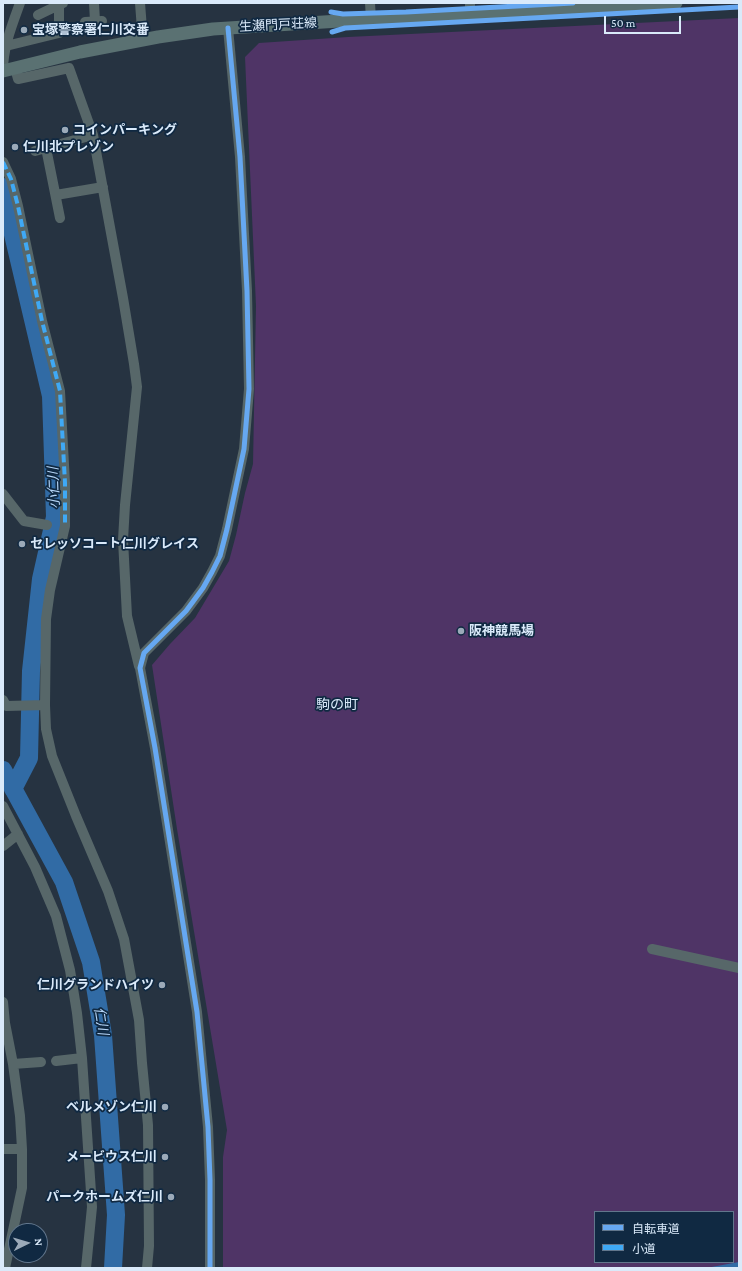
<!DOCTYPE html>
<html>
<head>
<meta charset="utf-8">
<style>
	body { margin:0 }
	#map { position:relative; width:742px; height:1271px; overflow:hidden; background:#263341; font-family:"Crimson Pro","Noto Sans JP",serif }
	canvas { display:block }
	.frame { position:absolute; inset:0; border:4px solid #daeafa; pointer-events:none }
	.legend { position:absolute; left:594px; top:1211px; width:140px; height:52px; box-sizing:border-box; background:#102942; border:1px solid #61768c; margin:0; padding:5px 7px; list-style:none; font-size:12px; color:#daeafa }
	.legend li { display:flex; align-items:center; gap:8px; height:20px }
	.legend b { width:20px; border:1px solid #61768c }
	.north { position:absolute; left:8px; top:1223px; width:40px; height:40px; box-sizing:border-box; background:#102942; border:1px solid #61768c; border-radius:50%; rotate:85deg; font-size:11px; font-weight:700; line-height:16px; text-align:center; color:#daeafa }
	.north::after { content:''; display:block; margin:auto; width:14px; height:18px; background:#9baab9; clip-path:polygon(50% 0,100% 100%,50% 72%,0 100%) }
	.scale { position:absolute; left:604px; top:16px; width:77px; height:18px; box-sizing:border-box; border:2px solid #daeafa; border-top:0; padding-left:5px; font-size:12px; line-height:14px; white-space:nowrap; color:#daeafa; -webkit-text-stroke:3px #102942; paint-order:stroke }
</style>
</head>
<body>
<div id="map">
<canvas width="742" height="1271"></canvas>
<div class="frame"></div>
<ul class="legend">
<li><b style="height:5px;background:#66a8f1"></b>自転車道</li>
<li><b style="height:5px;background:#3fa9f5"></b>小道</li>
</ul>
<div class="north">N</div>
<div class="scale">50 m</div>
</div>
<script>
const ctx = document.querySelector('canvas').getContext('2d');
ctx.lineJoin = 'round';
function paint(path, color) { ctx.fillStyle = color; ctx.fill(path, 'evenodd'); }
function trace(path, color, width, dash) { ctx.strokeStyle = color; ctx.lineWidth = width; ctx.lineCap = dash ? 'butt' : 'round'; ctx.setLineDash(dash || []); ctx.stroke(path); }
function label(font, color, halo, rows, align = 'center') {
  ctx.font = font + ' "Crimson Pro","Noto Sans JP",serif'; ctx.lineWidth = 3.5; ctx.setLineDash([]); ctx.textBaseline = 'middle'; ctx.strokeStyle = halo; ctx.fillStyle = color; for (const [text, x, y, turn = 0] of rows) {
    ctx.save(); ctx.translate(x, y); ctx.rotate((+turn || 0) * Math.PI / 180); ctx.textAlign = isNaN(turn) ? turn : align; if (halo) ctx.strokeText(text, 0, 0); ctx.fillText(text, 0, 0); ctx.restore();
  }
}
paint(new Path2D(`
	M739,18V1268H223V1157L227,1130L177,829L152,665L170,644L195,618L229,561L236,535L245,493L253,464L256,306L245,57L259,43L348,37ZM595,1212H733V1262H595Z`), '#4f3466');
paint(new Path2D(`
	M739,1262V1268H706Z`), '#316ba5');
trace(new Path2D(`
	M3,187L5,192L7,209L51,396L55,517L41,579L31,671L29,758L13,789
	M3,770L64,882L91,962L103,1035L116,1215L113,1268`), '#316ba5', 18);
trace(new Path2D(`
	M94,3L95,21
	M140,3L142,29
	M370,3L371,19
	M470,3V14
	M38,15L63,3
	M85,22L102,21
	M6,46L59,33V5
	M15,68L18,79L69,68L93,135L123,298L134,364L137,387L125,505L123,540L127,616L139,666
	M3,71C3,47 12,25 20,3
	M46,148L60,218
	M35,151L93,135
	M3,162L11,179L18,206L42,321L60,391L65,483V526L50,590L46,619L45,705L46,729L52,756L76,816L108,891L124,939L139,1020L142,1063L148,1125L149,1246L147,1268
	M56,195L103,187
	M3,494L24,521L47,525
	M3,700L6,706L45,705
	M3,806L35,867L56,916L70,970L77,1013L82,1058L92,1207L86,1268
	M3,846L18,834
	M652,949L739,968
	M3,1002L5,1023L13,1064L20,1116L22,1149V1188L5,1268
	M56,1061L82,1058
	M13,1064L41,1062
	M3,1149H22
	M210,1268V1180L208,1127L197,1012L155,748L140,668L144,653L186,611L203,588L212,572L220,556L227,529L244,449L249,389L247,291L240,157L228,28`), '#576769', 10);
trace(new Path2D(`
	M3,71L80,52L158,37L213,29L371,19L676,3`), '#5a7172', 13);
trace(new Path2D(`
	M3,162L11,179L18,206L42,321L60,391L65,483V526`), '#3fa9f5', 4, [8, 4]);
trace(new Path2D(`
	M331,12L343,14L406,12L573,3
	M332,32L345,28L739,7
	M210,1268V1180L208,1127L197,1012L155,748L140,668L144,653L186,611L203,588L212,572L220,556L227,529L244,449L249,389L247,291L240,157L228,28`), '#66a8f1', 5);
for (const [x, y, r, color] of [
	[24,30,4,"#9baab9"],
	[65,130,4,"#9baab9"],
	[15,147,4,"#9baab9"],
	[22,544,4,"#9baab9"],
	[461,631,4,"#9baab9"],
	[162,985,4,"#9baab9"],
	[165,1107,4,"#9baab9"],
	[165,1157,4,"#9baab9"],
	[171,1197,4,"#9baab9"]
]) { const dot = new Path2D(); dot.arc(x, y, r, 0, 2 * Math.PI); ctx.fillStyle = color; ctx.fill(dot); trace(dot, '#102942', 1.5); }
label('13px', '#daeafa', '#102942', [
	["生瀬門戸荘線",278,25,-3]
]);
label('bold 13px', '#daeafa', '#102942', [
	["宝塚警察署仁川交番",32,30],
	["コインパーキング",73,130],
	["仁川北プレゾン",23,147],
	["セレッソコート仁川グレイス",30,544],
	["阪神競馬場",469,631],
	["仁川グランドハイツ",154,985,"right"],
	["ベルメゾン仁川",157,1107,"right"],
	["メービウス仁川",157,1157,"right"],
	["パークホームズ仁川",163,1197,"right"]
], 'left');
label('italic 14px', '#b5d5f7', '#102942', [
	["小仁川",54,488,-92],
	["仁川",101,1021,81]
]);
label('14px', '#daeafa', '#102942', [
	["駒の町",337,705]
]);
</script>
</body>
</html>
